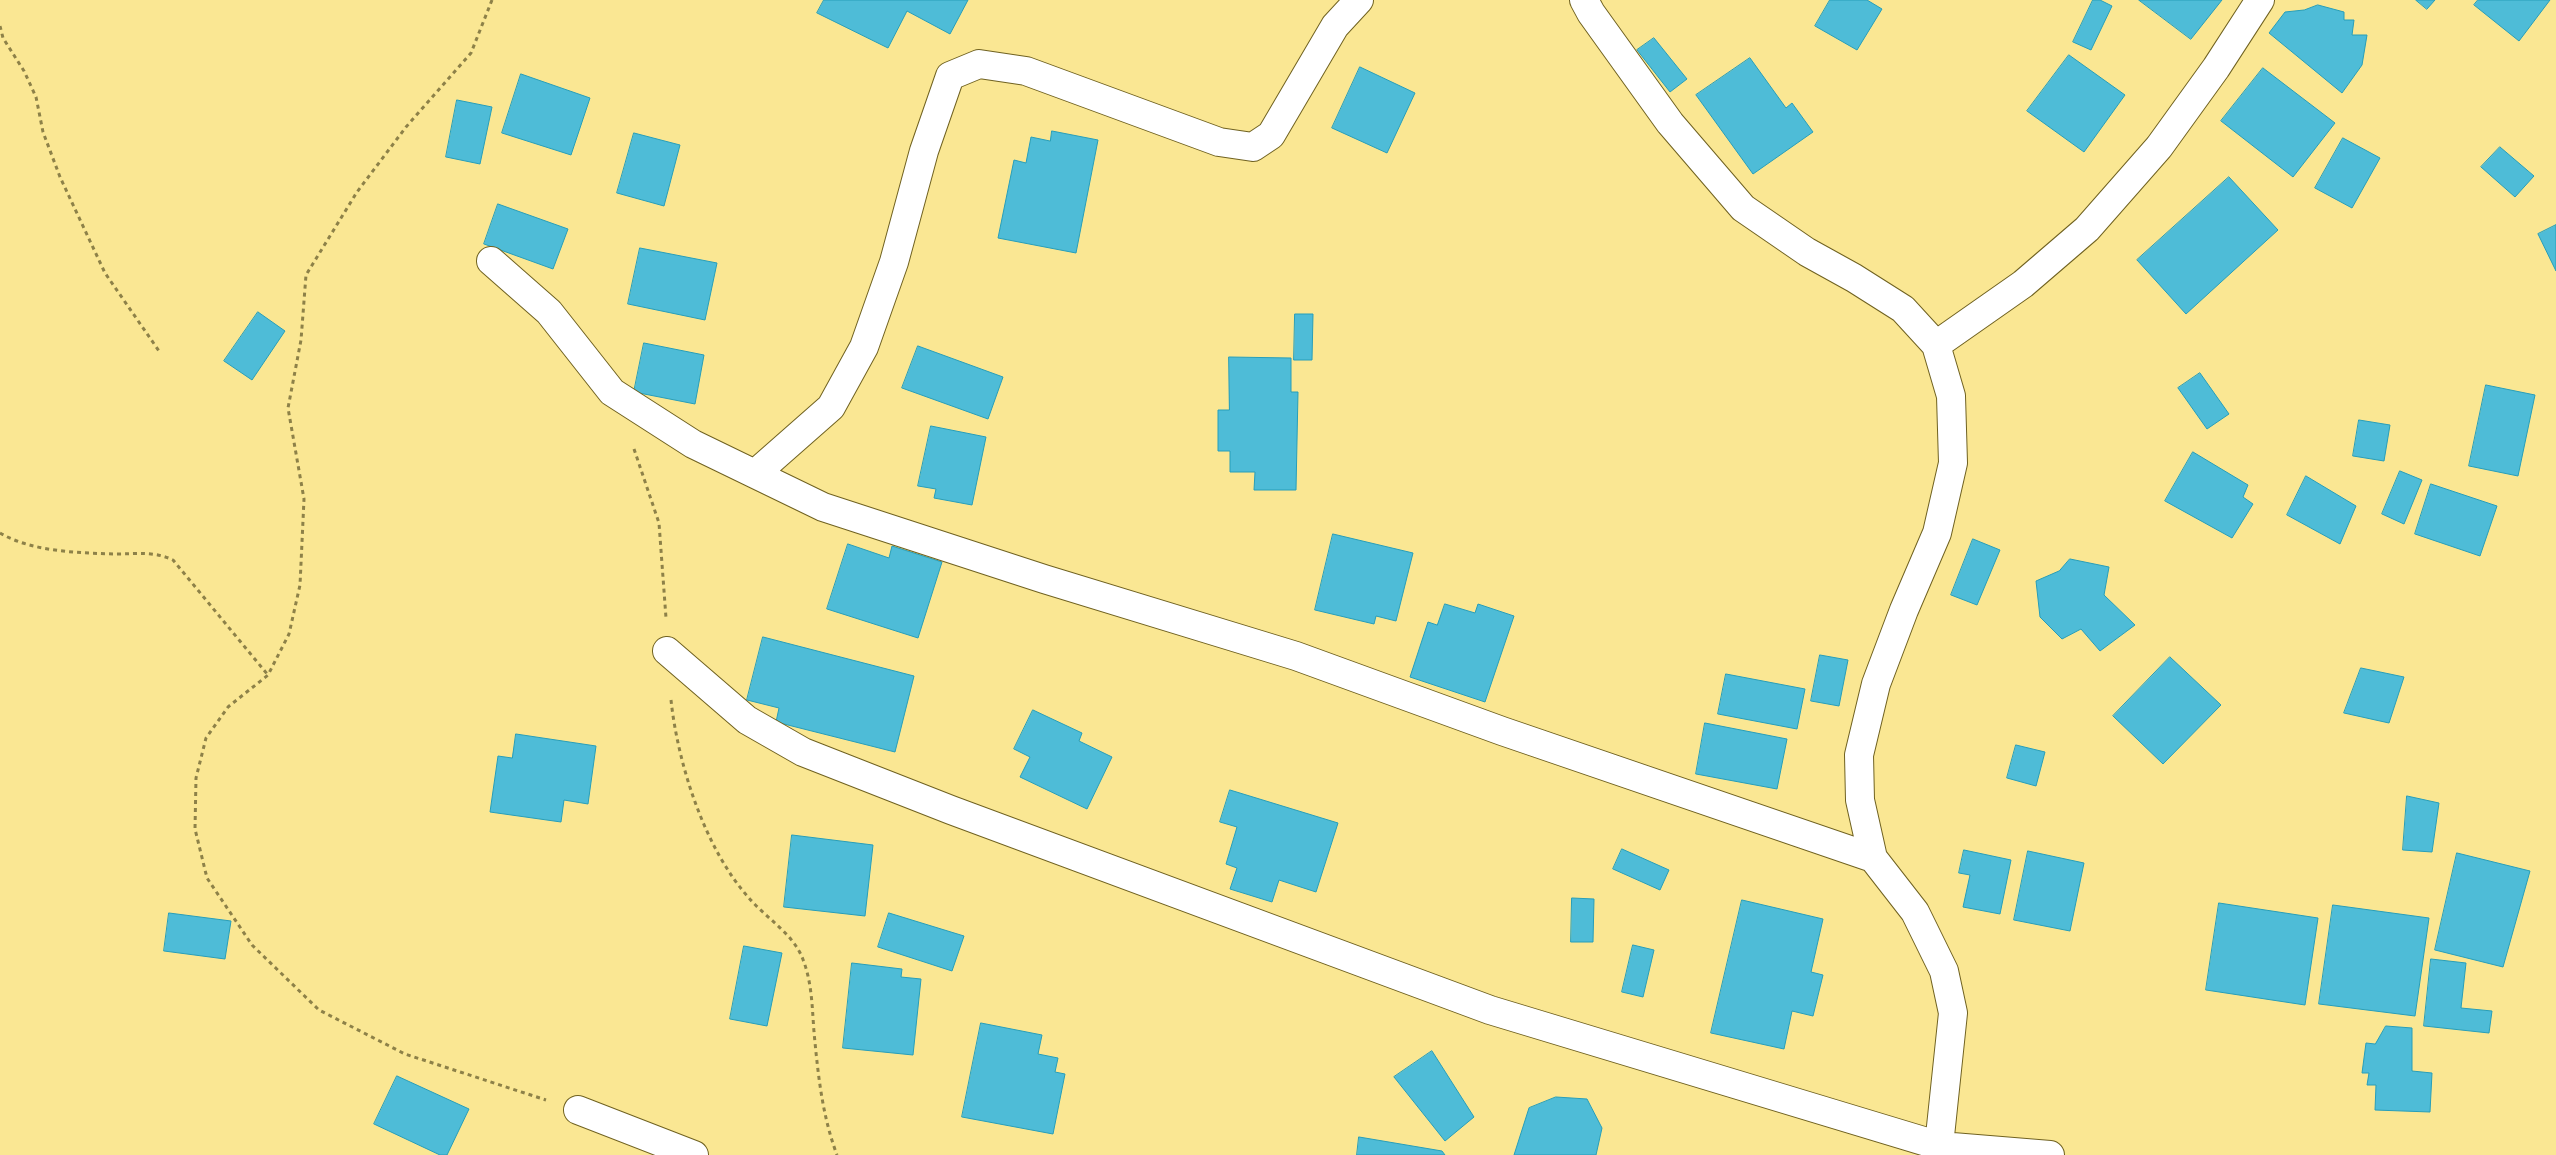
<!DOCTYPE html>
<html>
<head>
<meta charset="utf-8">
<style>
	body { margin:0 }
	canvas { display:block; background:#fae793 }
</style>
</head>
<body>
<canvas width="2556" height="1155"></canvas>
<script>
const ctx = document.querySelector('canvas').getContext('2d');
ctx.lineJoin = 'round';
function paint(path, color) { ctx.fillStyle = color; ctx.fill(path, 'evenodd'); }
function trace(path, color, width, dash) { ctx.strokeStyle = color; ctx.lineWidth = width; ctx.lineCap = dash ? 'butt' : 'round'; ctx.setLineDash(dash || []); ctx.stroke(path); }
const building = new Path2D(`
	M824,0H968L950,34L907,11L888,48L817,13Z
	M1830,0H1867L1882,9L1857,50L1815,26Z
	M2093,0H2100L2112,6L2091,50L2073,42Z
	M2139,0H2222L2191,39Z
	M2416,0H2435L2427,9Z
	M2478,0H2550L2519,41L2474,5Z
	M2318,5L2344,12V20H2354L2352,35H2367L2362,65L2342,93L2269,33L2285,12L2304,10Z
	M1654,38L1687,79L1670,92L1637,50Z
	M2069,55L2125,95L2084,152L2027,111Z
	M1750,58L1786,108L1792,103L1813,132L1753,174L1696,95Z
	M1360,67L1415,93L1387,153L1332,128Z
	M2263,68L2335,123L2293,177L2221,121Z
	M521,74L590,98L571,155L502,133Z
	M457,100L492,107L480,164L446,157Z
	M1052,131L1098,140L1076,253L998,238L1014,160L1026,163L1031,137L1050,141Z
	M634,133L680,145L664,206L617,193Z
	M2343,138L2380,158L2352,208L2315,188Z
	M2500,147L2534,176L2515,197L2481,167Z
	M2229,177L2278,230L2186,314L2137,260Z
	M498,204L568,229L553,269L484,244Z
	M2556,225V271L2538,234Z
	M640,248L717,263L705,320L628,304Z
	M258,312L285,331L252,380L224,361Z
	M1295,314H1313L1312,360H1294Z
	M644,343L704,355L695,404L634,392Z
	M918,346L1003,377L988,419L902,388Z
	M1229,357L1291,358V392H1298L1296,490H1254L1255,472H1230V451H1218V410H1229Z
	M2200,373L2229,414L2207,429L2178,388Z
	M2486,385L2535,395L2518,476L2469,466Z
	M2359,420L2390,425L2384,461L2353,456Z
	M931,426L986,437L972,505L934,498L936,489L918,486Z
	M2193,452L2248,485L2243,497L2253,504L2232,538L2165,501Z
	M2400,471L2422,480L2404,524L2382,514Z
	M2306,476L2356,506L2340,544L2287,515Z
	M2431,484L2497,506L2480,556L2415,534Z
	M1333,534L1413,553L1396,621L1376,616L1374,624L1315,610Z
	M1973,539L2000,550L1977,605L1951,595Z
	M848,544L889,558L892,546L942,562L918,638L827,609Z
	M2070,559L2109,567L2104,595L2135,625L2100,651L2081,629L2062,639L2040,617L2036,581L2059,571Z
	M1445,604L1475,613L1478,604L1514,616L1485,702L1410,677L1428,622L1437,625Z
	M763,637L914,676L895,752L776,722L779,708L747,700Z
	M1820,655L1848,660L1839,706L1811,701Z
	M2170,657L2221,705L2163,764L2113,716Z
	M2361,668L2404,677L2389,723L2344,713Z
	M1726,674L1805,689L1797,729L1718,714Z
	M1033,710L1082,733L1079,741L1112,757L1087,809L1020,777L1030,757L1014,749Z
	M1705,723L1787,739L1777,789L1696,774Z
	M516,734L596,746L588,804L564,800L561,822L490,812L498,756L512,758Z
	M2016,745L2045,752L2036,786L2007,778Z
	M1230,790L1338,823L1316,892L1279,880L1272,902L1230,889L1237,868L1226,864L1237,827L1220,822Z
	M2407,796L2439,803L2432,852L2403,850Z
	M792,835L873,845L865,916L784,907Z
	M1622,849L1669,870L1660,890L1613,869Z
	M1964,850L2011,860L2000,914L1963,907L1970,875L1959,873Z
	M2028,851L2084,863L2070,931L2014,920Z
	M2457,853L2530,871L2503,967L2435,950Z
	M1572,898L1594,899L1593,942H1571Z
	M1742,900L1823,919L1811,972L1823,975L1813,1016L1792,1011L1784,1049L1711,1033Z
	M2219,903L2318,918L2305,1005L2206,990Z
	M2333,905L2429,918L2415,1016L2319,1004Z
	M169,913L231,921L225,959L164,951Z
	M889,913L964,936L952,971L878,947Z
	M1633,945L1654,950L1643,997L1622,992Z
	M744,946L782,953L767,1026L730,1019Z
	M2431,959L2466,963L2461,1008L2492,1011L2489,1033L2424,1026Z
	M852,963L902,969L901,977L921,979L913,1055L843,1048Z
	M981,1023L1042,1035L1038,1054L1058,1058L1055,1072L1065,1074L1053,1134L962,1117Z
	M2386,1026L2412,1028V1071L2432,1073L2430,1112L2375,1110L2376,1085H2367L2369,1073H2362L2366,1043L2375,1044Z
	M1432,1051L1474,1117L1445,1141L1394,1077Z
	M397,1076L469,1109L447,1155H440L374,1124Z
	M1556,1097L1587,1099L1602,1128L1596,1155H1514L1529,1108Z
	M1359,1137L1442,1151L1445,1155H1357Z`);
paint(building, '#4ebcd7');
trace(building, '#279eb9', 1);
const minor = new Path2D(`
	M1584,0L1591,13L1670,123L1743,208L1807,252L1854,278L1903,309L1936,345L1951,396L1953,463L1937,533L1904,610L1876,684L1859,755L1860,800L1873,858L1915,912L1944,971L1953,1013L1938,1155
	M491,261L549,312L612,392L693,444L823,507L1044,579L1296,656L1502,731L1873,858
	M1936,345L2023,284L2087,229L2159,147L2216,68L2260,0
	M756,473L831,407L864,347L894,262L924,151L950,76L979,64L1026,71L1219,142L1253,147L1271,135L1335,26L1359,0
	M667,651L747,720L803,752L951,810L1490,1010L1940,1146L2050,1155
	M578,1110L694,1155`);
trace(minor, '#706221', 30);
trace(new Path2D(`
	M492,0L471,53L406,127L357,192L306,275L301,340L288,408L304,499L300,585L289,634L268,675L228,707L206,738L196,778L195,829L207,878L252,945L319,1010L405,1054L546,1100
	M0,26L3,38L24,71L36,97L43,132L60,177L105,273L159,351
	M634,449L659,523L666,618
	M0,533C32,552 80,553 116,554C137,554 154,551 173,560L268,675
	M671,700C678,765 705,849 749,898C766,918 792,933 802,957C812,981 812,1006 814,1032C818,1074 822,1115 837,1155`), '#8d8148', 3, [4, 4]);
trace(minor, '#fff', 28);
</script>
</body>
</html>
